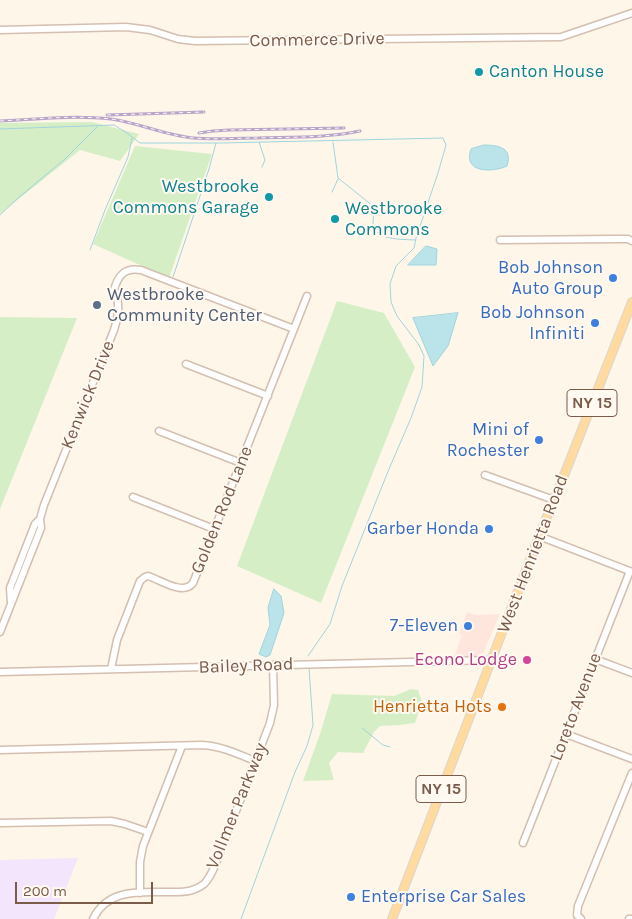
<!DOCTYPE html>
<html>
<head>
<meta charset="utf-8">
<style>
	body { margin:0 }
	#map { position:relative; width:632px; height:919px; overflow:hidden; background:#fef6e9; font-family:Karla,sans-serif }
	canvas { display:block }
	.scale { position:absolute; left:15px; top:882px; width:138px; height:22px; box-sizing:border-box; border:2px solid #7b5b4a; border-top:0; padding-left:6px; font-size:15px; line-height:18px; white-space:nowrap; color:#7b5b4a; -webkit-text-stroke:4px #fff9f1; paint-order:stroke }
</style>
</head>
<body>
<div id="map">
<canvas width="632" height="919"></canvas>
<div class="scale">200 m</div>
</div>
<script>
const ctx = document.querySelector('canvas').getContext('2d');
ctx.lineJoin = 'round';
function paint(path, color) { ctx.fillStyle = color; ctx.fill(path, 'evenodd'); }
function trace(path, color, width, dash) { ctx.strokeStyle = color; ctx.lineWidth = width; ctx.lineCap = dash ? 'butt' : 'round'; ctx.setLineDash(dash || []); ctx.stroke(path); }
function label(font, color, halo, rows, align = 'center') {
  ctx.font = font + ' Karla,sans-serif'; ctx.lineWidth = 4; ctx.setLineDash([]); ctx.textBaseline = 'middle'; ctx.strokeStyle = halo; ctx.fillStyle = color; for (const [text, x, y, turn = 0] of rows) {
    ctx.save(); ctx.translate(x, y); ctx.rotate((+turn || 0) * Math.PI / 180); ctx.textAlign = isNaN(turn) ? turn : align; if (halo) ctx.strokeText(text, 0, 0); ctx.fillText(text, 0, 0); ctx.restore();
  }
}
paint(new Path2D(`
	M467,612L476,615L500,614L486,647L484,652L477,656L454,657L462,635L459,634Z`), '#ffe6dc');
paint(new Path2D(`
	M78,858L54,919H0V860Z`), '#f3e5fb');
paint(new Path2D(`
	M92,122L139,134L120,161L80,150L0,214V123Z
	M135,146L212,154L169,278L93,244Z
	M337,301L384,313L415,367L321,603L237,566Z
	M0,317L77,318L0,509Z
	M411,689L418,690L422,702L415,723L400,725L380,726L374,732L363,753L338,752L329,763L334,780L303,781L320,734L332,694L394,696Z`), '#d6eec5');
const water = new Path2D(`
	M484,145C499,145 513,148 507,166C492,173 462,173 471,149Z
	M426,246L437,249L436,265H408Z
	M458,313L448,346L433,366L413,318Z
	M274,589L281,596L284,613L270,655L266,657L259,654L270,625L268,608Z`);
paint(water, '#bbe3ea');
trace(water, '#a0d4dd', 1);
trace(new Path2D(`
	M0,129L114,125L127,133L140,143H221L443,138L446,145L438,173L416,238L414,248L396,266L390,284L391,302L397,316L419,345L424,356L422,387L411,418L389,469L342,586L330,624L308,656
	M259,142L265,160L262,167
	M333,142L338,178L368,202L375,209C374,213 373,218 373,222C373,241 402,239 415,240
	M332,192L338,179
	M0,215L18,198L65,159L98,126
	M90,250L105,210L128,157L132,138
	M173,277L209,169L216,143
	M362,728L383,745L390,747
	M241,919L295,772L307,746L313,725L309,668`), '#a0d4dd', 1);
const minor = new Path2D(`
	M0,30L126,27L150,30L178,39L195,41L561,37L632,13
	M500,240L615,239H628L632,241
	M186,364L268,396
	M159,431L241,463
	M485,475L554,500
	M133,497L214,529
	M539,536L632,572
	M11,603L10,588L35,524L40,519L44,505L114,330C118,317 121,304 114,290C118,275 125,267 141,270L294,329
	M0,632L41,528L40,519
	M595,659L632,673
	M111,669L117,640L140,581L145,577L148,576C161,580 183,596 193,583L307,296
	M0,672L492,660
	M566,734L632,759
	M0,750L202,745C221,746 238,754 255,761
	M0,823L111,821L125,824L148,832
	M523,843L630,571
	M140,893V862L143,846L182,746
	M93,919C109,886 144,893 175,892C186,892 195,891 204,884C209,879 211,874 214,868L270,723L274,705L273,665
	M581,919L577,915L578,906L632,773
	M629,919H632`);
const major = new Path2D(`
	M392,919L539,536L563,478L632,302`);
trace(minor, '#d4bfb0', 9);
trace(major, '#ddd4d0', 10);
trace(minor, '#fff', 6);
trace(major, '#ffdb9f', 8);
const rail = new Path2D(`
	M107,115L204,112
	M0,121C37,119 74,115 111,119C139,123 165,135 193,138C214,140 236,138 258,138C292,137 326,138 360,131
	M199,133L213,131L229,130L344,128`);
trace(rail, '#b9a5ca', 3);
trace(rail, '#fff9f1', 1, [4]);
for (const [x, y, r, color] of [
	[479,72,5,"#0f9aa8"],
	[269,197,5,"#0f9aa8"],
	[335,219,5,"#0f9aa8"],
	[613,278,5,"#3f7fe0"],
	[97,305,5,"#5c6f8a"],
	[595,323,5,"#3f7fe0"],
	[539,440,5,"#3f7fe0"],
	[489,529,5,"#3f7fe0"],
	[468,626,5,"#3f7fe0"],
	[527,660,5,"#d1479c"],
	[502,707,5,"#e8710a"],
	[351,897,5,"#3f7fe0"]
]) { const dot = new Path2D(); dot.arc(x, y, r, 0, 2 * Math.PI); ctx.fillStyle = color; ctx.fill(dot); trace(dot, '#fff9f1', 2); }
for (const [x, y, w] of [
	[592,403,50],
	[441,789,50]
]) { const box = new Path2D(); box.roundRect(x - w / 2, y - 13.5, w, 27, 4); ctx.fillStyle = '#fff9f1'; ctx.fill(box); trace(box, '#7b5b4a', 1); }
label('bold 16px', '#7b5b4a', null, [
	["NY 15",592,403],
	["NY 15",441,789]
]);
label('18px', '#7b5b4a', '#fff9f1', [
	["Commerce Drive",317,40,-1],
	["Kenwick Drive",88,395,-68],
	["Golden Rod Lane",222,510,-68],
	["West Henrietta Road",533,554,-69],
	["Bailey Road",246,666,-2],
	["Loreto Avenue",576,707,-69],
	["Vollmer Parkway",237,806,-68]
]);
label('18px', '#0d838f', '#fff9f1', [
	["Canton House",489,72],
	["Westbrooke",259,187,"right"],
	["Commons Garage",259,208,"right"],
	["Westbrooke",345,209],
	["Commons",345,230]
], 'left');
label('18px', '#366cbe', '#fff9f1', [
	["Bob Johnson",603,268],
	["Auto Group",603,289],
	["Bob Johnson",585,313],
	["Infiniti",585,334],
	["Mini of",529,430],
	["Rochester",529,451],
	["Garber Honda",479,529],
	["7-Eleven",458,626],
	["Enterprise Car Sales",361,897,"left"]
], 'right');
label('18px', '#4e5e75', '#fff9f1', [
	["Westbrooke",107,295],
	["Community Center",107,316]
], 'left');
label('18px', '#b23c85', '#fff9f1', [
	["Econo Lodge",517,660]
], 'right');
label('18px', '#c56008', '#fff9f1', [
	["Henrietta Hots",492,707]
], 'right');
</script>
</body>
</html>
